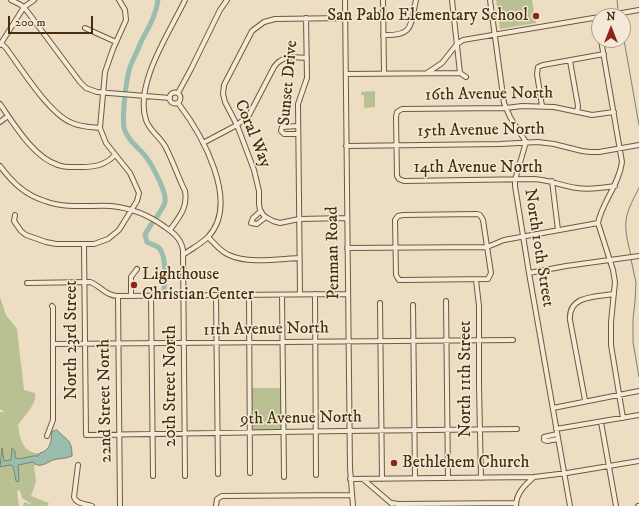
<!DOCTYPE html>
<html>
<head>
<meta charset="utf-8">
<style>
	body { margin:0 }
	#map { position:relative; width:639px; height:506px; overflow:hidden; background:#edddc3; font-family:"IM FELL DW Pica",serif }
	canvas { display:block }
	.north { position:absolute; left:591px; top:8px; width:40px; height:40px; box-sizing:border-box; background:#f3e9d8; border:1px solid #ad9e85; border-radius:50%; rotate:0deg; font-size:11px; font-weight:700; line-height:16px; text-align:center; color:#452e09 }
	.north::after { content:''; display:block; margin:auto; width:14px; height:18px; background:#8f2418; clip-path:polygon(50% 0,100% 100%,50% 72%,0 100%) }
	.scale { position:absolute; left:8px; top:16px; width:85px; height:18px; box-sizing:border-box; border:2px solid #452e09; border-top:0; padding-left:5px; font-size:12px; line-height:14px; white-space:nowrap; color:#452e09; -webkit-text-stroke:3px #f3e9d8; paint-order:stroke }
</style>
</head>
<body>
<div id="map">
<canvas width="639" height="506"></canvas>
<div class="north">N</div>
<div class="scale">200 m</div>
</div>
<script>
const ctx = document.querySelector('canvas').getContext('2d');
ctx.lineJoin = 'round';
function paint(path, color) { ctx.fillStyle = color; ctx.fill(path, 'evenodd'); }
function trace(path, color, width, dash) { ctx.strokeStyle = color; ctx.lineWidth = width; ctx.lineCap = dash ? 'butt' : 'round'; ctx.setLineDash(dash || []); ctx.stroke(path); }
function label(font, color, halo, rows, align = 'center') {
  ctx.font = font + ' "IM FELL DW Pica",serif'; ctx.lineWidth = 3; ctx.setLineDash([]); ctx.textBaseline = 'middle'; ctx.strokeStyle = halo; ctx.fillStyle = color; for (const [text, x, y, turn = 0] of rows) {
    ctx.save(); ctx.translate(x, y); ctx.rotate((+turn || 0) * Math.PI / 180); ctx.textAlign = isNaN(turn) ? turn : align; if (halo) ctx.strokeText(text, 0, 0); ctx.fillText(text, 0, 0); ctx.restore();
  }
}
paint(new Path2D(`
	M496,0H532L536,23L500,29Z
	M375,91V107L364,108V95H361V92Z
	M0,297L6,315L17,329L24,390L35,393C37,405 24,416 18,425C20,439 23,454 40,453L39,456C29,455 20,462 11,456V460L4,461L2,448L0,460V412H4L0,409Z
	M252,388H281L282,430H252Z
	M33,462L36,464L34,466L36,482L31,496L49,503L47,506H23L24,502L33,505L22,498L20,490L22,489L17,491L19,506H0V467L10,465L13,466L16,481H19L18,465Z`), '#b9c193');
const water = new Path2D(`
	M57,430C67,441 72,439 72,456C66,459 59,458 53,460C46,463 39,469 33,462L18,465L19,481L18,482L16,481L13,466L10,465L0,467L2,448L4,461L11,460L12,448L15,451V458C23,460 30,455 38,456L40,453C51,450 51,441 52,432Z`);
paint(water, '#9abdad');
trace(water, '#78846b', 1);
trace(new Path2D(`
	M617,0L618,10
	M623,34L639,125
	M631,256C623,223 623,218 639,188
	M631,259L636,283L635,302L633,319V342L639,377`), '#78846b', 1);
trace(new Path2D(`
	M158,0C156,16 148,28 141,42C138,50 133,59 130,67C126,80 122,115 124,128C127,140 139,148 146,157C152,165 167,192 165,202C163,211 149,225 145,235L147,242C150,244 156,245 159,248C167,256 165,279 164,290`), '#9abdad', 5);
const minor = new Path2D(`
	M11,0L21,5L27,11L80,82L86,88L97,92L170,98
	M345,0L350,468L353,506
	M383,0L384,73
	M452,0L460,73
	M490,0L504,103L510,117L526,142L515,180V186L529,273L570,506
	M605,16L639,10
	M598,17L599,26
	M345,18L275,19L264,22L252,31L224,85L223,94L225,102L237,125L254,170L259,191V204L260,210L264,216L273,221L280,223L299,219L347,218
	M85,28L116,42
	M383,35C414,36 410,26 416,0
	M601,40L622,162C619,185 602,202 598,223L613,270L615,282L611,322V345L623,418
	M1,43L6,48C21,68 48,112 70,122C79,127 90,127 100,128
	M0,45L24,7L34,0
	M570,61L578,106L577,112
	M427,73L442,63L457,44L463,40L599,17
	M460,73L466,77
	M346,74L460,73
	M169.5 98a5.5 5.5 0 1 1 11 0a5.5 5.5 0 1 1-11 0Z
	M178,93L191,69L220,10L227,0
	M178,103C201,133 241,202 208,237C201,244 191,249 183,255
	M0,104C14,124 34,158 58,165C65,168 74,167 82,167C96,167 105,165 115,155
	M542,106L537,74L538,67L543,65L604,54
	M614,112L592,115L554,107L522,106L506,108L402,109L397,112L396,117L397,176L399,179L404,181L534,179C550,180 562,186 577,188C590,190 602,188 615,186
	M0,122L8,116
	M298,126L282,127L281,131L284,134H298
	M203,143L237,125L249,115L274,67C282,55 294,57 307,58
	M346,146L500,144L538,142L554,144L582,151L590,152H599L639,145
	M0,166C12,182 25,195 45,201C66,209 89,205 111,206C131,208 149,215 165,227C174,233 181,239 183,250L185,476
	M552,181L558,230
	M261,211L253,218L251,223L257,224L266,217
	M477,214L480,215L483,220L491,273L488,279L401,280H399L396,275L395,220L398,216L403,215Z
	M15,215L14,221L21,231L26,235L46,242L56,244H94L108,239L119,230L137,201L139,193L130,173L106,143L100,128L105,72L113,49L126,20L125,10L119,0
	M170,230C179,217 188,208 185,191C178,177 173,161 165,146C160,137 149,130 146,120C134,84 170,32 185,0
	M208,237C214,243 221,252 229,255C248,264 278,259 299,258
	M84,245L86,435L344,431L517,429
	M347,248L487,247L504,240L598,223
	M529,273L566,266L639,256
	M476,280L479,306V386L481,478
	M27,283L90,282C101,286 106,296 118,296L348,294
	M300,294L298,104L307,78L306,18
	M315,294L316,475
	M216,295L218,474
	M249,295L250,473
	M282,295L284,477
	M118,296L120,506
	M131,296V277L137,269
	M151,296L153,476
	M446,301L448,478
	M380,303L382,479
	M413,305L415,478
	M53,344L513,340
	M585,400L570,320C568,295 596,297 614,294
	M553,408L639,391
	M601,422L616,506
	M556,429L639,415
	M557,434L544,437V440L547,441L558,439
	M47,436L53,420V307L52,306
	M78,465L74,497C76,504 86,504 92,506
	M350,479L534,477L567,473L639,461
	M363,479L392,504
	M392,503L398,504L516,503
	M216,506L217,499L222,496L352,495
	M516,506C516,493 525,485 534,477
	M638,506H639`);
trace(minor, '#6f5a38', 6);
trace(minor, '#f3e9d8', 4);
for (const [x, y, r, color] of [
	[536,16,4,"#8f2418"],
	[134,285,4,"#8f2418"],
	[394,463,4,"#8f2418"]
]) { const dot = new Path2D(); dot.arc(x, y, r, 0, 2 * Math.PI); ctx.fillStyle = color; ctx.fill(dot); trace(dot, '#f3e9d8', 1.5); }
label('17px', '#452e09', '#f3e9d8', [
	["San Pablo Elementary School",528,16,"right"],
	["Lighthouse",142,275],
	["Christian Center",142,295],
	["Bethlehem Church",402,463]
], 'left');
label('17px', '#452e09', '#f3e9d8', [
	["Sunset Drive",289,83,-85],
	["16th Avenue North",489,95,-1],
	["15th Avenue North",481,131,-1],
	["Coral Way",252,134,68],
	["14th Avenue North",478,168],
	["North 10th Street",538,248,81],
	["Penman Road",334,253,-91],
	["11th Avenue North",266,330,-1],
	["North 23rd Street",72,340,-90],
	["North 11th Street",466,379,-90],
	["20th Street North",171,386,-90],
	["22nd Street North",106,401,-91],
	["9th Avenue North",301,419,-1]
]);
</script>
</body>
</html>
